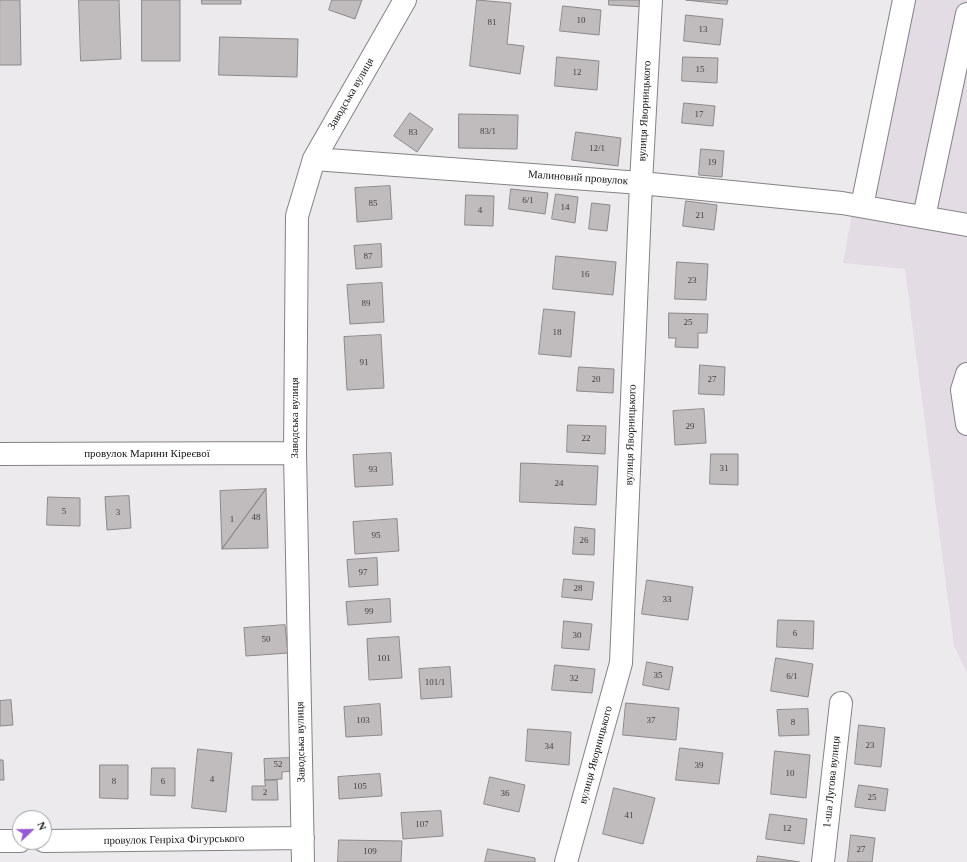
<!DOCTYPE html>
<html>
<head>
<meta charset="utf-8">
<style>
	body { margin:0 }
	#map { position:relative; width:967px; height:862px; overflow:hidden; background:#eceaed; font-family:Georgia,serif }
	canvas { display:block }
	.north { position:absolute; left:12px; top:810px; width:40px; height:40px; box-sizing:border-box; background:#fff; border:1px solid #a1a1a2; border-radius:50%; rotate:68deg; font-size:11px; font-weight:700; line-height:16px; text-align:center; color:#151516 }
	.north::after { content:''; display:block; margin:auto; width:14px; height:18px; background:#955ad1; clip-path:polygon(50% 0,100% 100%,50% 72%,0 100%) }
</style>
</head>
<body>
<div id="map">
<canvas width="967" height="862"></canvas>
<div class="north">N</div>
</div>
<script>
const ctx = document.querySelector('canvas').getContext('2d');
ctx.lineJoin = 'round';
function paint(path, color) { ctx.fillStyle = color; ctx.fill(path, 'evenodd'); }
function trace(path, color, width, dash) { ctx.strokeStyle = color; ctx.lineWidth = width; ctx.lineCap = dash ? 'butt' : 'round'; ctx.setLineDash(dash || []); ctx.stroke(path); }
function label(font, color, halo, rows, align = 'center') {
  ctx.font = font + ' Georgia,serif'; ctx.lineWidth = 3; ctx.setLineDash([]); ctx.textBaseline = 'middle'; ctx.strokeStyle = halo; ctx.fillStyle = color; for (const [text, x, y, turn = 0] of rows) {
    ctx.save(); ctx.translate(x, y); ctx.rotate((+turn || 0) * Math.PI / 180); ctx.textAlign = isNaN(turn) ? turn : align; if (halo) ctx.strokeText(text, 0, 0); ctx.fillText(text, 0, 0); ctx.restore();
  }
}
paint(new Path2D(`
	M896,0H967V673L954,646L905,269L843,263L852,213Z`), '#e3dce5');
const building = new Path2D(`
	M0,0H20L21,65H0Z
	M79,0H119L121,59L81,61Z
	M142,0H180V61H142Z
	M202,0H241V4H202Z
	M332,0H362L355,19L329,10Z
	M477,0L511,3L507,44L524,46L520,74L470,66Z
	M609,0H645V7L609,5Z
	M686,0H728L727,4Z
	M563,6L601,10L599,35L560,31Z
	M686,15L723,19L720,45L684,41Z
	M220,37L298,39L297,77L219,75Z
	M557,57L599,61L597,90L555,86Z
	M683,57L718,58L717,83L682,81Z
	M684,103L715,106L713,126L682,123Z
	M410,113L433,129L417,152L394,136Z
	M459,114L518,115L517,149L459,148Z
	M576,132L621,138L618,166L572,160Z
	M701,149L724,151L722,177L699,175Z
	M390,186L392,219L357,222L355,188Z
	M511,189L548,193L545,214L509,209Z
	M556,194L578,197L575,223L552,219Z
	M466,195L494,196L493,226L465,225Z
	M686,201L717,205L714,230L683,226Z
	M592,203L610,205L607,231L589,229Z
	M381,244L382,267L356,269L354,246Z
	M556,256L616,262L613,295L553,289Z
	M677,262L708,264L706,300L675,299Z
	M382,283L384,322L350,324L347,285Z
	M544,309L575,312L571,357L539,354Z
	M669,313L708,314L707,333H698V348L675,347L676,338H669Z
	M381,335L384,388L347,390L344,337Z
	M700,365L725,367L724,395L699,394Z
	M579,367L614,369L613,393L577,391Z
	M704,409L706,443L675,445L673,411Z
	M568,425L606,426L605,454L567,452Z
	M391,453L393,485L355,487L353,455Z
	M711,454H738V485L710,484Z
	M521,463L598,466L596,505L520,502Z
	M266,489L268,548L222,549Z
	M266,489L222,549L220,491Z
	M129,496L131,528L107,530L105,497Z
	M48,497L80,498V526L47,525Z
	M397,519L399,551L355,554L353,522Z
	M575,527L595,529L594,555L573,554Z
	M377,558L378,585L349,587L347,560Z
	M564,579L594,582L592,600L562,597Z
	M647,580L693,587L688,620L642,614Z
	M390,599L391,622L348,625L346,602Z
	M778,620L814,621L813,649L777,647Z
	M564,621L592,624L589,650L562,648Z
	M285,625L288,653L246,656L244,628Z
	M399,637L402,678L369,680L367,639Z
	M776,658L813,664L808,697L771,691Z
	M647,662L673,667L669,690L643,685Z
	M555,665L595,669L592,693L552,690Z
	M450,667L452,697L421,699L419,669Z
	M11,700L13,725L0,726V701Z
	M626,703L679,708L676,740L623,735Z
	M380,704L382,735L346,737L344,707Z
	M808,709L809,735L779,736L777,710Z
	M859,725L885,728L881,767L855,764Z
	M528,729L571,732L569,765L526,761Z
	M680,748L723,753L719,784L676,780Z
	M198,749L232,753L226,812L192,808Z
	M775,751L810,755L806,798L771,794Z
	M291,758L292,771L282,772V779L265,780L264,759Z
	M0,760H3L4,780H0Z
	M100,765H128V799L100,798Z
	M152,768H175V796L151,795Z
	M380,774L382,796L339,799L338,777Z
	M490,777L525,785L519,812L484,804Z
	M265,780H277L278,800H252V786H265Z
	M859,785L888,789L885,811L855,807Z
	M614,788L655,798L643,844L603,834Z
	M441,811L443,836L403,839L401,813Z
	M770,814L807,819L804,844L766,839Z
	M851,835L875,838L872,862H848Z
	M339,840L402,841L401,862H338Z
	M488,849L535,858V862H485Z
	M758,856L800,862H757Z`);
paint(building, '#c0bcbe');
trace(building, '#8c888a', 1);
const minor = new Path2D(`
	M314,159L641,183L842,203L967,225
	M862,206L904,0
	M924,217L967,14
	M967,374L962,390L967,424
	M0,454L295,453
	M0,841H20
	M44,841L303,838
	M303,862L295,453L297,216L314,159L405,0
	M566,862L621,663L641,183L651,0
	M823,862L841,703`);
trace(minor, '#848285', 24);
trace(minor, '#fff', 22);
label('9px', '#403f40', null, [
	["10",581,21],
	["81",492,23],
	["13",703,30],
	["15",700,70],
	["12",577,73],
	["17",699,115],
	["83/1",488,132],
	["83",413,133],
	["12/1",597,149],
	["19",712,163],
	["6/1",528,201],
	["85",373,204],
	["14",565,208],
	["4",480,211],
	["21",700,216],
	["87",368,257],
	["16",585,275],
	["23",692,281],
	["89",366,304],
	["25",688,323],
	["18",557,333],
	["91",364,363],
	["20",596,380],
	["27",712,380],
	["29",690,427],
	["22",586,439],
	["31",724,469],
	["93",373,470],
	["24",559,484],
	["5",64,512],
	["3",118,513],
	["48",256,518],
	["1",232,520],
	["95",376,536],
	["26",584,541],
	["97",363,573],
	["28",578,589],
	["33",667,600],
	["99",369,612],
	["6",795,634],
	["30",577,636],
	["50",266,640],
	["101",384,659],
	["35",658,676],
	["6/1",792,677],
	["32",574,679],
	["101/1",435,683],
	["103",363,721],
	["37",651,721],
	["8",793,723],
	["23",870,746],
	["34",549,747],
	["52",278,765],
	["39",699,766],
	["10",790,774],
	["4",212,780],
	["8",114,782],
	["6",163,782],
	["105",360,787],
	["2",265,793],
	["36",505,794],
	["25",872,798],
	["41",629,816],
	["107",422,825],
	["12",787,829],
	["27",861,850],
	["109",370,852]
]);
label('11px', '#151516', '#fff', [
	["Заводська вулиця",351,94,-60],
	["вулиця Яворницького",645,111,-87],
	["Малиновий провулок",578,178,4],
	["Заводська вулиця",295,418,-90],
	["вулиця Яворницького",631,435,-88],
	["провулок Марини Кіреєвої",147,454],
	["Заводська вулиця",301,742,-91],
	["вулиця Яворницького",596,755,-75],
	["1-ша Лугова вулиця",832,782,-84],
	["провулок Генріха Фігурського",174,840,-1]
]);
</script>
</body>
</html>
